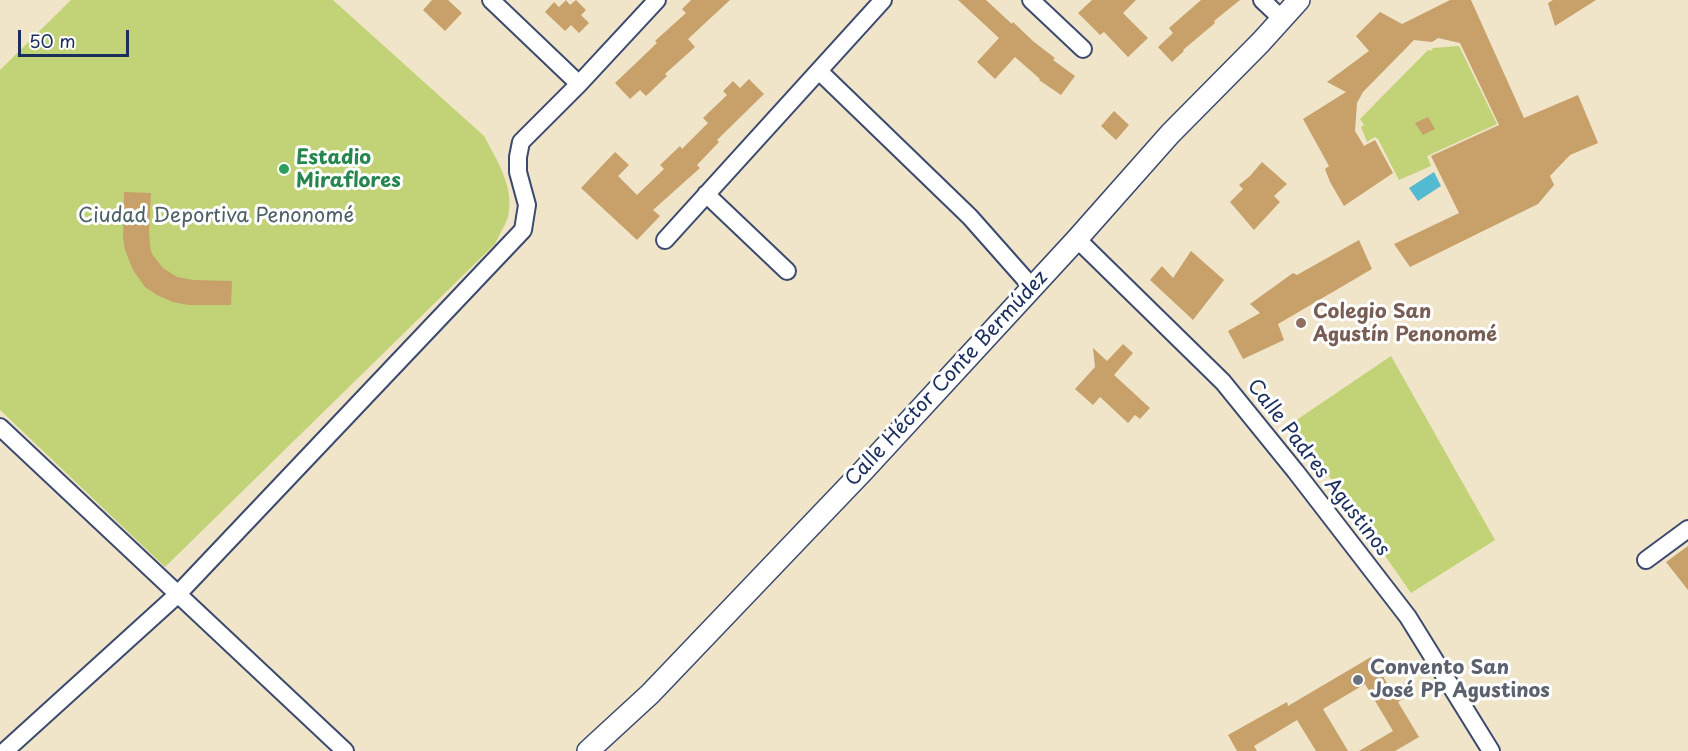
<!DOCTYPE html>
<html>
<head>
<meta charset="utf-8">
<style>
	body { margin:0 }
	#map { position:relative; width:1688px; height:751px; overflow:hidden; background:#f0e5c9; font-family:"Playpen Sans",sans-serif }
	canvas { display:block }
	.scale { position:absolute; left:18px; top:30px; width:111px; height:27px; box-sizing:border-box; border:3px solid #1b2f5e; border-top:0; padding-left:8px; font-size:18px; line-height:21px; white-space:nowrap; color:#1b2f5e; -webkit-text-stroke:4px #fff; paint-order:stroke }
</style>
</head>
<body>
<div id="map">
<canvas width="1688" height="751"></canvas>
<div class="scale">50 m</div>
</div>
<script>
const ctx = document.querySelector('canvas').getContext('2d');
ctx.lineJoin = 'round';
function paint(path, color) { ctx.fillStyle = color; ctx.fill(path, 'evenodd'); }
function trace(path, color, width, dash) { ctx.strokeStyle = color; ctx.lineWidth = width; ctx.lineCap = dash ? 'butt' : 'round'; ctx.setLineDash(dash || []); ctx.stroke(path); }
function label(font, color, halo, rows, align = 'center') {
  ctx.font = font + ' "Playpen Sans",sans-serif'; ctx.lineWidth = 6; ctx.setLineDash([]); ctx.textBaseline = 'middle'; ctx.strokeStyle = halo; ctx.fillStyle = color; for (const [text, x, y, turn = 0] of rows) {
    ctx.save(); ctx.translate(x, y); ctx.rotate((+turn || 0) * Math.PI / 180); ctx.textAlign = isNaN(turn) ? turn : align; if (halo) ctx.strokeText(text, 0, 0); ctx.fillText(text, 0, 0); ctx.restore();
  }
}
paint(new Path2D(`
	M71,0H333L484,136C497,160 515,188 508,217C505,226 499,235 495,244L165,567L0,410V70Z
	M1459,46L1497,124L1427,156L1431,166L1399,180L1378,139L1375,137L1367,142L1361,127L1364,125L1360,119L1428,50L1431,51L1433,48Z
	M1391,356L1495,540L1411,593L1292,423Z`), '#c1d376');
paint(new Path2D(`
	M1434,172L1441,186L1418,201L1409,188Z`), '#53bad1');
paint(new Path2D(`
	M432,0H448L462,13L445,31L423,10Z
	M566,0L570,5L576,0L586,10L581,15L589,23L579,33L571,25L565,31L545,12L554,2L559,7Z
	M691,0H730L688,39L695,47L665,74L667,76L646,96L640,90L630,99L615,83L657,43L655,41L686,13L682,9Z
	M958,0H986L1012,24L1013,22L1034,42L1055,58L1053,60L1075,76L1061,95L1039,80L1040,79L1015,57L995,79L977,62L999,38Z
	M1092,0H1136L1123,13L1148,38L1128,57L1104,32L1100,35L1078,13Z
	M1201,0H1240L1214,21L1215,23L1183,50L1184,51L1172,62L1158,47L1173,33L1169,28Z
	M1450,0H1471L1524,118L1578,95L1598,143L1570,155L1550,176L1554,185L1538,204L1410,267L1394,244L1459,213L1431,156L1499,125L1460,43L1438,38L1432,42L1414,40L1363,92L1357,103L1355,131L1364,146L1375,140L1393,173L1344,206L1330,182L1325,169L1329,166L1303,119L1346,92L1327,82L1369,51L1356,36L1380,12L1402,24Z
	M1553,0H1596L1555,26L1548,3Z
	M749,79L764,94L717,140L719,142L697,165L700,168L653,210L660,216L637,240L581,188L615,152L629,165L618,176L637,195L664,169L660,165L680,146L682,149L708,123L703,118L727,95L723,91L733,81L740,88Z
	M1114,111L1129,125L1116,140L1101,126Z
	M1428,117L1435,129L1423,135L1415,123Z
	M1262,162L1287,184L1274,196L1280,202L1254,230L1230,202L1243,189L1239,185L1250,176Z
	M124,192L151,193L149,229L150,246L152,254L163,268L177,277L193,280L232,281L231,305H189L173,302L157,295L145,287L133,270L125,250L123,237Z
	M1359,240L1372,269L1278,324L1284,340L1243,359L1228,331L1260,313L1250,304L1293,273L1297,275Z
	M1191,251L1224,280L1193,320L1150,280L1162,266L1173,278Z
	M1123,344L1133,353L1114,375L1150,408L1140,419L1135,415L1128,423L1100,397L1093,405L1075,389L1095,367L1093,348L1107,361Z
	M1688,546V590L1666,562Z
	M1371,657L1392,691L1409,681L1415,692L1398,702L1419,737L1395,751H1359L1393,731L1365,684L1323,709L1348,751H1316L1297,720L1254,746L1257,751H1237L1228,735L1287,702L1288,706Z`), '#c7a06a');
const minor = new Path2D(`
	M491,0L579,84
	M1031,0L1083,49
	M1262,0L1282,19
	M819,71L970,217L1032,287
	M706,194L787,271
	M1077,239L1223,382L1296,472L1408,617L1491,751
	M665,240L883,0
	M0,427L345,751
	M1646,560L1688,529
	M5,751L177,595L523,230L527,205L518,172V157L521,142L579,84L657,0`);
const tertiary = new Path2D(`
	M588,751L650,694L864,470L1077,239L1170,134L1261,42L1299,0`);
trace(minor, '#3b4a6e', 20);
trace(tertiary, '#3b4a6e', 24);
trace(minor, '#fff', 16);
trace(tertiary, '#fff', 21);
for (const [x, y, r, color] of [
	[284,169,6,"#2e9e5b"],
	[1301,323,6,"#8d6e63"],
	[1358,680,6,"#6b7280"]
]) { const dot = new Path2D(); dot.arc(x, y, r, 0, 2 * Math.PI); ctx.fillStyle = color; ctx.fill(dot); trace(dot, '#fff', 2); }
label('bold 20px', '#27864d', '#fff', [
	["Estadio",296,158],
	["Miraflores",296,181]
], 'left');
label('20px', '#4d6065', '#fff', [
	["Ciudad Deportiva Penonomé",216,216]
]);
label('bold 20px', '#785e54', '#fff', [
	["Colegio San",1313,312],
	["Agustín Penonomé",1313,335]
], 'left');
label('20px', '#1b2f5e', '#fff', [
	["Calle Héctor Conte Bermúdez",947,379,-47],
	["Calle Padres Agustinos",1318,468,52]
]);
label('bold 20px', '#5b616d', '#fff', [
	["Convento San",1370,668],
	["José PP Agustinos",1370,691]
], 'left');
</script>
</body>
</html>
